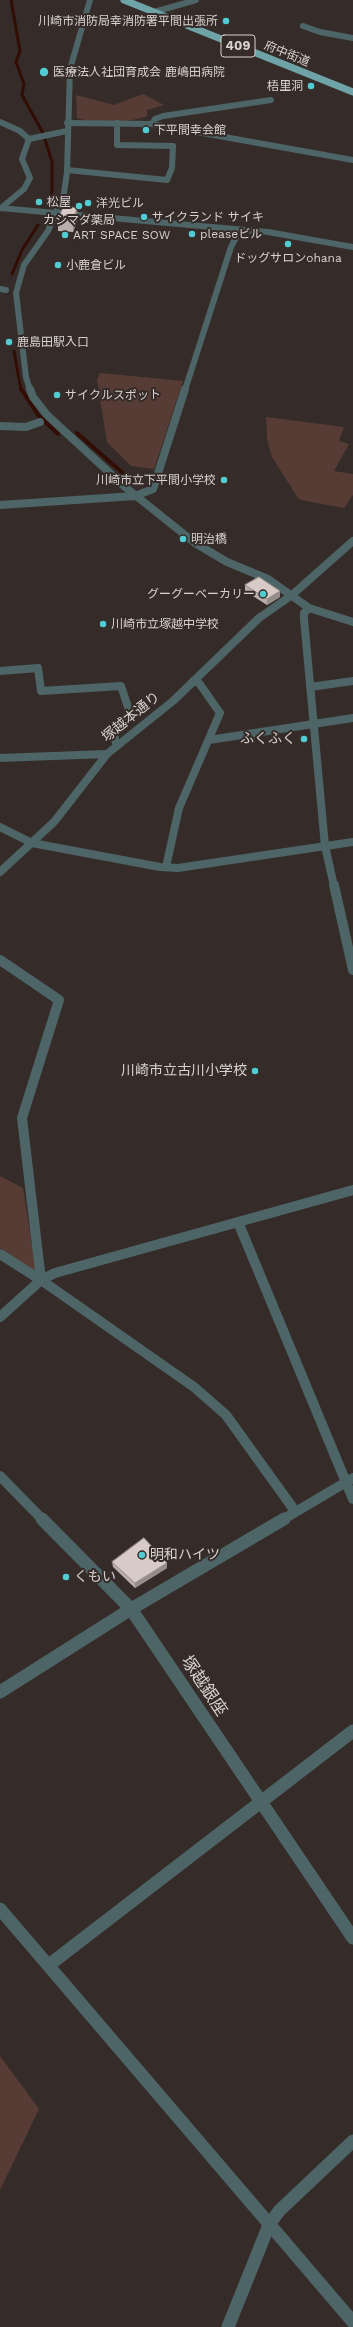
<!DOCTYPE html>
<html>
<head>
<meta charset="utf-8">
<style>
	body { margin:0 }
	canvas { display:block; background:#352c29 }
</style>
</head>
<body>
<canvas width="353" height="2327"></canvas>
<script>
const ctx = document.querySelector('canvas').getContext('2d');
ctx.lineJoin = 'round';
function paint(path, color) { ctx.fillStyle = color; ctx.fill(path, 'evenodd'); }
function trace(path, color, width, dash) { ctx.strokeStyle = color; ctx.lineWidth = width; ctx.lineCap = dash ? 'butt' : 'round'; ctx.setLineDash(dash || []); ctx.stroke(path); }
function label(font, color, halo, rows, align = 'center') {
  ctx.font = font + ' "Work Sans","Noto Sans JP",sans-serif'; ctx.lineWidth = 4; ctx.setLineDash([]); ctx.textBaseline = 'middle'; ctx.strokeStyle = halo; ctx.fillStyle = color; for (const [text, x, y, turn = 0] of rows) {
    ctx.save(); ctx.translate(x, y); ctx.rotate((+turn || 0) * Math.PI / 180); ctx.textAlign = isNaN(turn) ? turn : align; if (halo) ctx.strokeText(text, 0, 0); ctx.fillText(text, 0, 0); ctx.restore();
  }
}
paint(new Path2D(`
	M143,94L164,105L147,110V116C128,123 96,125 77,118L76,95L114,105Z
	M100,373L183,381L154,469L131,466L107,442L97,380Z
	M266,417L344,427L339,441L349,444L334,471L353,474V495L344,508L301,500L298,498L272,457L267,439Z
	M0,1176L23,1188L36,1272L0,1248Z
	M0,2056L39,2109L0,2190Z`), '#563c34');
trace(new Path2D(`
	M11,0L20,51L16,62L24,84L22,95L43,133L52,162V191L48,205
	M12,274L22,250L38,225
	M14,351L21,390`), '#310d04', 3);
trace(new Path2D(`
	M21,389L38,415L58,434
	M77,433L133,482`), '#310d04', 4);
trace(new Path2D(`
	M0,289L6,290`), '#4d6566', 6);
trace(new Path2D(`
	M0,426L26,427L40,422`), '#4d6566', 8);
trace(new Path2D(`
	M154,12L196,0
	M303,26L320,32L353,38
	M0,122L20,131L29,139
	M67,123L152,124L353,160
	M152,124L155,119L163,116L271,100
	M29,139L67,131
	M67,170L167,180L172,168L173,146L117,145V123
	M1,208L24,189L30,178L22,159L29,139
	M185,390L231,247L240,230`), '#4d6566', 6);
trace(new Path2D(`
	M135,496L153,489L185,389
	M309,608L304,613V619L325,846L334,886
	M0,671L38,668L41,691L121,686L130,713L114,736L117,746
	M310,687L353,681
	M209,740L353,718
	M0,758L107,754
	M0,827L32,843L160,867L178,868L353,842
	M166,867L179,808L220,713L199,683L193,681`), '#4d6566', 8);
trace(new Path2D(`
	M334,885L353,970
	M0,960L59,1000L22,1118L41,1280L194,1387L226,1415L295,1511
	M238,1222L353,1499
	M0,1254L41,1280
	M0,1317L41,1280L55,1273L353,1190
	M282,1520L353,1478`), '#4d6566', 10);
trace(new Path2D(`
	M0,1692L131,1609L284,1519
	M49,1965L353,1731
	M228,2327L269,2225L279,2211L353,2141`), '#4d6566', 13);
trace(new Path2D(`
	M0,208L268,232L353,247
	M30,390L26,377L16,293L24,265L48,231L64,193L67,172L70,69L90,0`), '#4d6566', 6);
trace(new Path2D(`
	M30,389L33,397L47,415L125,487L195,543L227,562L268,579L309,608L353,622
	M0,505L135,496
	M0,872L54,822L107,754L173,701L259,618L292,595L353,541`), '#4d6566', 8);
trace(new Path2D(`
	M0,1476L43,1520`), '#4d6566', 10);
trace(new Path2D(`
	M42,1519L131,1609L353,1938
	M0,1909L353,2322`), '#4d6566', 13);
trace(new Path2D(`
	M124,0L353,92`), '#6ea4a8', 7);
paint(new Path2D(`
	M58,219H78L73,232L58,231Z
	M245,585L280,591V597L267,605L245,591Z
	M112,1562L167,1568L135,1588L113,1567Z`), '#b9aeab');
paint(new Path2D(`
	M77,208L78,219L73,232V220Z
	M280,591V597L267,605V599Z
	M167,1563V1568L135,1588V1583Z`), '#968d8b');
const building = new Path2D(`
	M64,206L77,208L73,220L58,219Z
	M259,577L280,591L267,599L245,585Z
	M144,1538L167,1563L135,1583L112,1562Z`);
paint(building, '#d7cac7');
trace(building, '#968d8b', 1);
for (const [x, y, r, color] of [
	[226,21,4,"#51ccd3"],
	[44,72,5,"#51ccd3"],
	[311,86,4,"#51ccd3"],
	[146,130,4,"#51ccd3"],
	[39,202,4,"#51ccd3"],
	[88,203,4,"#51ccd3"],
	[79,206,4,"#51ccd3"],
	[144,217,4,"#51ccd3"],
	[192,234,4,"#51ccd3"],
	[65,235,4,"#51ccd3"],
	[288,244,4,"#51ccd3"],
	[58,265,4,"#51ccd3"],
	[9,342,4,"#51ccd3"],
	[57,395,4,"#51ccd3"],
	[224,480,4,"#51ccd3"],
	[183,539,4,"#51ccd3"],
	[263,594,4,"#51ccd3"],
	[103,624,4,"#51ccd3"],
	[304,739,4,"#51ccd3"],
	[255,1071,4,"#51ccd3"],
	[142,1555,4,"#51ccd3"],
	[66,1577,4,"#51ccd3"]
]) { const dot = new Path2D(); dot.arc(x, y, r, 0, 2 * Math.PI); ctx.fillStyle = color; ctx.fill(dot); trace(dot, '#352c29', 1.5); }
label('12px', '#d7d1cf', '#352c29', [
	["川崎市消防局幸消防署平間出張所",218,21,"right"],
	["医療法人社団育成会 鹿嶋田病院",53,72],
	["梧里洞",303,86,"right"],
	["下平間幸会館",154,130],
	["松屋",47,202],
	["洋光ビル",96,203],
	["サイクランド サイキ",152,217],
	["カシマダ薬局",79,220,"center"],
	["pleaseビル",200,234],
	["ART SPACE SOW",73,235],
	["ドッグサロンohana",288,258,"center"],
	["小鹿倉ビル",66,265],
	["鹿島田駅入口",17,342],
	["サイクルスポット",65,395],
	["川崎市立下平間小学校",216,480,"right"],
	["明治橋",191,539],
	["グーグーベーカリー",255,594,"right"],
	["川崎市立塚越中学校",111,624]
], 'left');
label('12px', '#d7d1cf', '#352c29', [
	["府中街道",287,54,22]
]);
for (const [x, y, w] of [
	[238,46,34]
]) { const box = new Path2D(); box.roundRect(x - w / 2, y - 11, w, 22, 3); ctx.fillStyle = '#352c29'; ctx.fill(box); trace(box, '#d7d1cf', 1); }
label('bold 13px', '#d7d1cf', null, [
	["409",238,46]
]);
label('14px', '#d7d1cf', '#352c29', [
	["塚越本通り",131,717,-39]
]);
label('14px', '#d7d1cf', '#352c29', [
	["ふくふく",296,739],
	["川崎市立古川小学校",247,1071],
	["明和ハイツ",150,1555,"left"],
	["くもい",74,1577,"left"]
], 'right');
label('17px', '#d7d1cf', '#352c29', [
	["塚越銀座",204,1686,56]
]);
</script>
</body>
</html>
